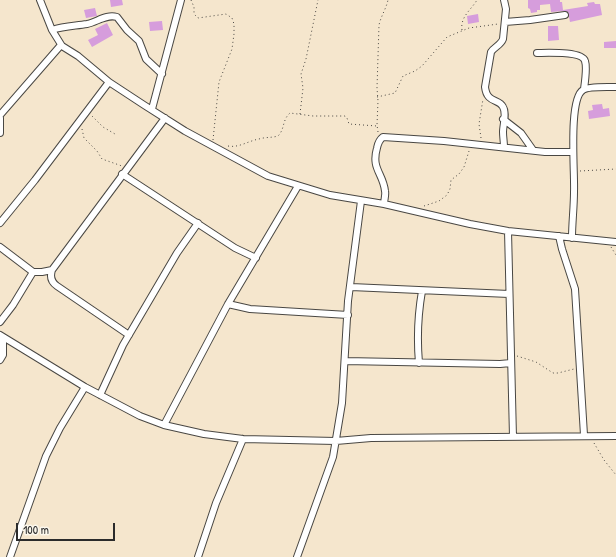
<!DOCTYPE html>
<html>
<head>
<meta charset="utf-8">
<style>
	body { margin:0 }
	#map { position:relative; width:616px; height:557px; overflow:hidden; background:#f5e6cd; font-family:"Patrick Hand",sans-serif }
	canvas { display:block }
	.scale { position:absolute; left:16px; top:523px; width:99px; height:18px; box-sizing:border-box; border:2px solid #2b2b2b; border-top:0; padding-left:5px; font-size:12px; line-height:14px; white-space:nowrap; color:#2b2b2b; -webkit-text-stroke:3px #fbf7ec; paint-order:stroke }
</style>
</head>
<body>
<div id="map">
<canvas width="616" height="557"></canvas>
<div class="scale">100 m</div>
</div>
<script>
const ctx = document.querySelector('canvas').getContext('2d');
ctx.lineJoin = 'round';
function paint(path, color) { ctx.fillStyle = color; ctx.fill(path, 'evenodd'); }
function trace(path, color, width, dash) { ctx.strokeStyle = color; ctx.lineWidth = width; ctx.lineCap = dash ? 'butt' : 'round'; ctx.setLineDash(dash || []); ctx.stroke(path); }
paint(new Path2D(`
	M110,0H122L123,5L111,7Z
	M528,0H560V2H562L563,10L588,6L587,3L594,2L595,4H600L602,15L570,22L568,12L564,11L551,12L550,4L540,5V10H537V12L531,13L530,9L528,8Z
	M95,8L97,16L86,18L84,10Z
	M478,14L479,22L468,24L467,16Z
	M162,21L163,30L150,31L149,22Z
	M107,23L113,35L92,47L88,40L98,35L95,29Z
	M548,26H558L559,40L548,41Z
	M616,41V48H604V42Z
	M602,104L603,109L609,108L610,116L589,119L588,111L593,110L592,105Z`), '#d69ddc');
const minor = new Path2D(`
	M40,0L52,30L62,46L78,56L109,82L144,105L185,131L268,176L330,195L384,204L470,224L508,231L616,242
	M505,22L530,20L565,15
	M52,30C64,26 75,26 87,24C97,22 106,14 117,17L127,30L139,41L146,59L162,74
	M537,53C546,53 582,51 585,61C587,67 585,82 584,89
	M152,109L181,0
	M0,115L61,45
	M0,118V133
	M503,119L521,133L533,150
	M504,147C504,142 503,137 503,132C503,125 507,113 503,107C499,98 487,104 485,87L491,52C494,47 501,45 503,39L506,9L504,0
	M122,174L235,248L256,258
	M384,204C384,200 386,195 385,191C383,173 371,169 377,148C378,143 379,140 383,137L444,141L545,152H573
	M0,223L35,180L109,82
	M508,231L513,437
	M559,236L562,249L575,289L584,435
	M572,238C572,223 574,207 574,192C575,174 568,99 583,90C588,86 609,87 616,87
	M0,247L33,272H42L52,270
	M351,287L509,294
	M228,304L250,309L348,315
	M0,322L13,305L33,272
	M0,335L85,387L140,416L164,425L204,434L243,439L336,441L371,438L616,436
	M129,335L57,286C51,282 50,276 52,270L165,118
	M0,360L3,355V337
	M345,361L500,364L511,363
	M419,363C417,340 418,314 422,291
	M100,395L123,345L177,253L198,223
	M164,425L228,304L298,186
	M10,557L46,456L60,428L85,387
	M198,557L216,503L243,439
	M297,557L333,457L342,403L348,301L361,201`);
trace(minor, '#494743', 8);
trace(new Path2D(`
	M191,0L194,7V14L198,18L226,14L232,18L234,24V34L232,49L219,82L213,140
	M462,30C460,17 471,10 477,0
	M377,97L395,93L403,76L415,71L422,66L447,37L469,28L498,24
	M300,114L303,88L301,74L306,59L318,0
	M92,116L103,127L115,134
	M82,129L84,138L97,151L102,159L122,166
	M378,132L377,125L378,101L377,88L379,25C381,16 386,9 388,0
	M481,138L479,124L483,99
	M228,146C239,148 248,141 259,139C265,137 271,138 278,136C285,129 282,120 290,113L313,116H345L347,118L349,124L377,126
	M580,171L616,169
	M424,206L439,201L447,195L450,189L451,180L459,174L464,167L469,151
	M611,247L616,255
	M517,356L536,362L553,373H558L574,369
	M594,443L604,460L616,475`), '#494743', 1, [1, 3]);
trace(minor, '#fff', 6);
</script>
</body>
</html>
